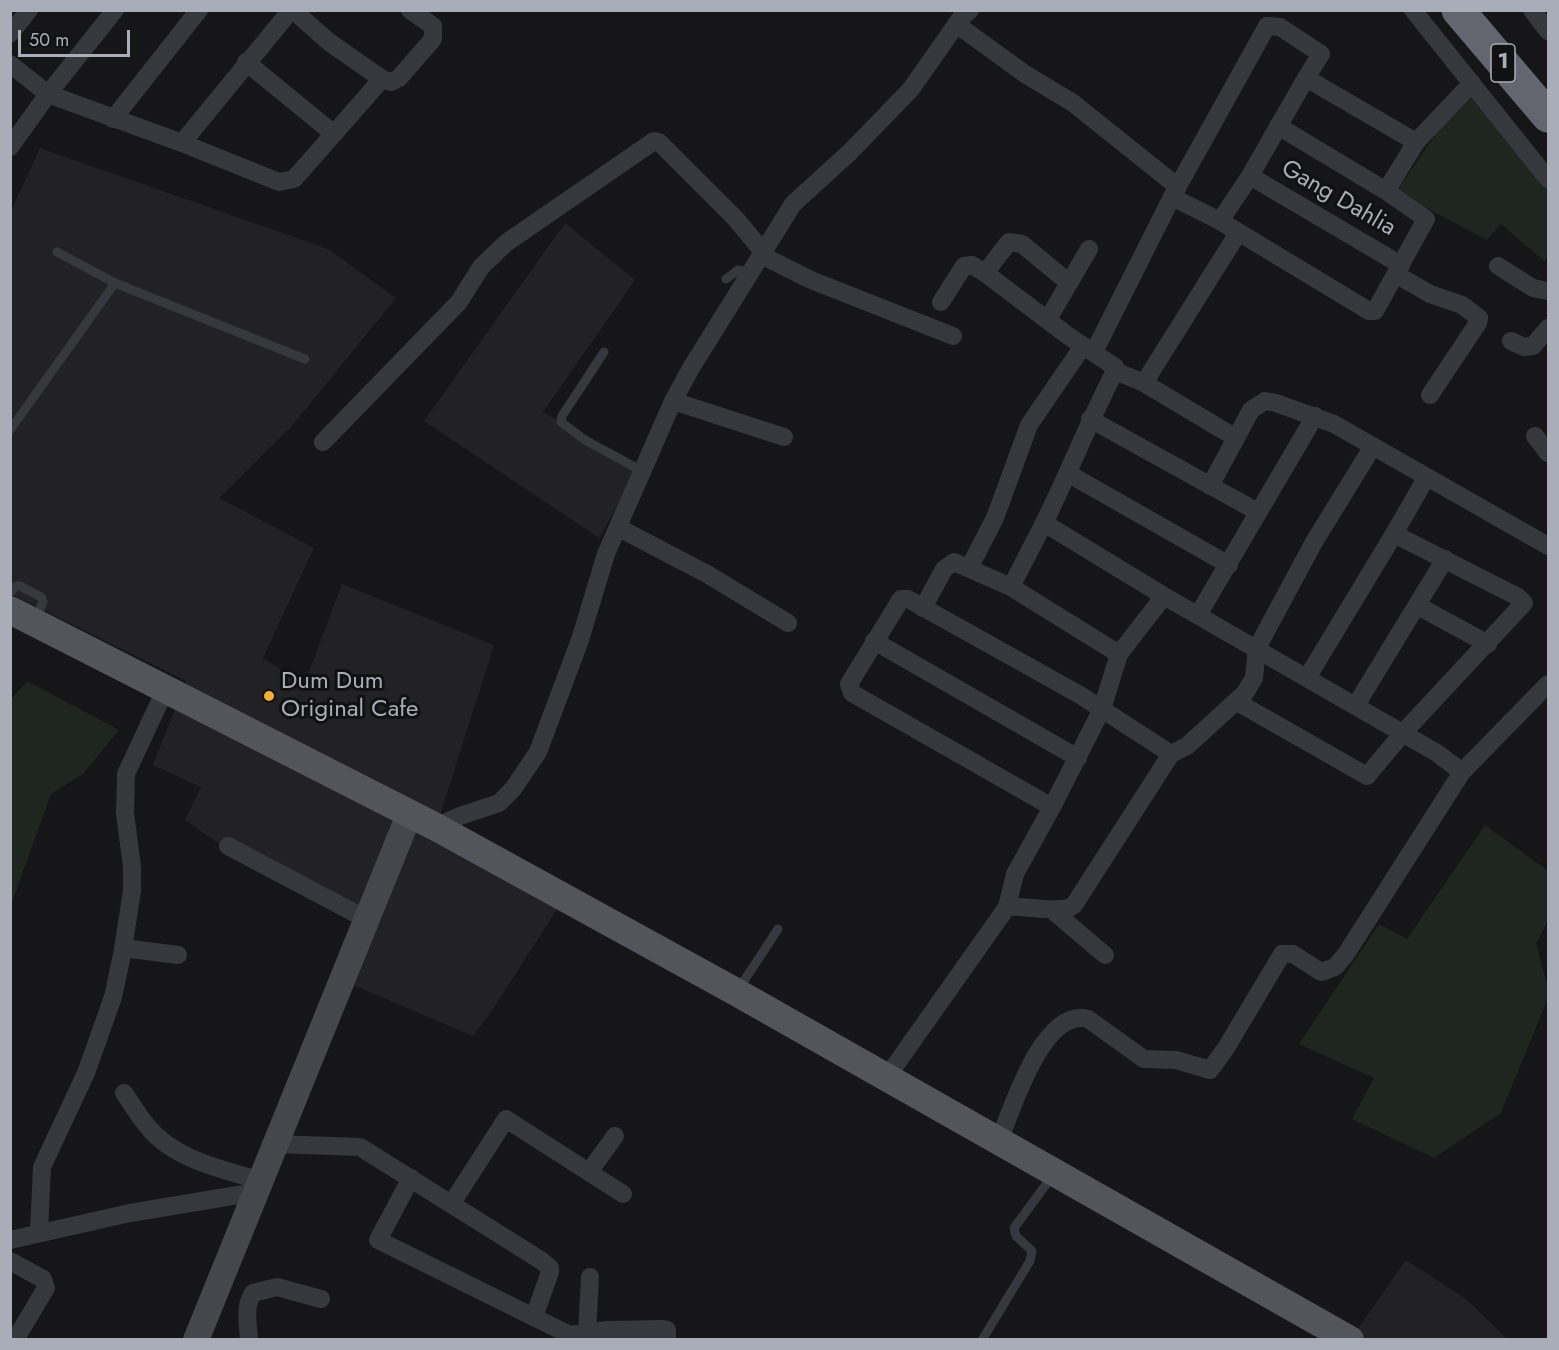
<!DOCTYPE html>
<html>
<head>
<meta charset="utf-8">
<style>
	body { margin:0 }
	#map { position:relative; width:1559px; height:1350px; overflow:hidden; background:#161618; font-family:Jost,sans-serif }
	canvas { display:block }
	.frame { position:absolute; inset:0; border:12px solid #a8adb8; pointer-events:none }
	.scale { position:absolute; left:18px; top:30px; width:112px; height:27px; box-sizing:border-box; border:3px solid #a8adb8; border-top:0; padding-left:8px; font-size:18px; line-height:21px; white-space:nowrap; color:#a8adb8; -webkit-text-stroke:4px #111113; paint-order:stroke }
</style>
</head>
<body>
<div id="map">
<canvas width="1559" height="1350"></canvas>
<div class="frame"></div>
<div class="scale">50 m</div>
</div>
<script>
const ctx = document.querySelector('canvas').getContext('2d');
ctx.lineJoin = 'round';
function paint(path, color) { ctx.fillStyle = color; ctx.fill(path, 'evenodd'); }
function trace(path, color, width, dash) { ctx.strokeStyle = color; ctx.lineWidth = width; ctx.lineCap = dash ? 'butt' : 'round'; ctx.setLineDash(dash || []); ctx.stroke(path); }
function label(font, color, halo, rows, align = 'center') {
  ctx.font = font + ' Jost,sans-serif'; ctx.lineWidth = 6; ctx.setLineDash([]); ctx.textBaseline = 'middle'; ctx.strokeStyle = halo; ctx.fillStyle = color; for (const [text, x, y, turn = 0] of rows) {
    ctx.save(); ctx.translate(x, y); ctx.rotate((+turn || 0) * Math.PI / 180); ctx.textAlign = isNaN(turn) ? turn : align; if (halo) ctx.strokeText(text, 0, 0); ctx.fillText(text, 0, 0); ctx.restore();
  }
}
paint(new Path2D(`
	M40,148L328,249L396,298L291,427L219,498L314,548L263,658L304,685L342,584L494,645L436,828L559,906L491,1012L473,1036L336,978L360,913L240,858L185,820L201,787L153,765L186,681L11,594V211Z
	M565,223L635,280L543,412L640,466L599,538L424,421Z
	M1406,1260L1466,1299L1507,1339L1350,1340Z`), '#222225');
paint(new Path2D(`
	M1469,86L1548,184V257L1544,261L1501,224L1487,240L1396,192Z
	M27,681L119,730L83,774L51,794L11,905V699Z
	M1485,825L1548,871V920L1536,944L1548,988V998L1501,1113L1434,1158L1352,1119L1374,1078L1299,1044L1379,924L1407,939Z`), '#1e261f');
trace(new Path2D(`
	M57,252L115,283L305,359
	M726,279L738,270L751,273
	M604,352L562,416L561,422L585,440L642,471
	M10,430L115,283
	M10,593L16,586H20L41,597L43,602L35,621
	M738,990L778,929
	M982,1340L1030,1261L1032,1251L1016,1236L1014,1228L1053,1175`), '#37383d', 9);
trace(new Path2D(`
	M293,10L329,42L382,79L391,82L399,78L433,39V26L410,10
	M1413,10L1548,179
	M1532,10L1548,31
	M956,24L1025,74L1073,103L1178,187
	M10,34L29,10
	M246,62L334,134
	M10,64L48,94L182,143L279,182L294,179L382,79
	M113,119L199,10
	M182,143L291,10
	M10,147L48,94L115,10
	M1250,176L1401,265
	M1386,191L1416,142L1472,83
	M1172,197L1220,221L1369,311H1375L1426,219L1386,191L1278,126
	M1220,221L1250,176L1306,78L1416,142
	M1498,266L1533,288L1548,291
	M985,273L1067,335L1115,367V371L1144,383L1236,438L1251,410L1265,401L1276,403L1334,424L1548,546
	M1397,275L1430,294L1462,305L1479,318L1478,323L1430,395
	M941,302L964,266L972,265L985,273L1009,242L1022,244L1068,282
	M1048,319L1089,249
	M1511,341L1524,347L1533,346L1548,328
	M1094,352L1172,197L1267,26L1280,27L1321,54L1306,78
	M1115,371C1089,421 1069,473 1044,523L1164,596L1437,753L1462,772
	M1144,383L1238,233
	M673,401L784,437
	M1090,419L1258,512
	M1535,436L1548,453
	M323,442L459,302L481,267L506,243L654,141L659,142L736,219L769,259L811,280L953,336
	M1069,474L1229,565
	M1210,486L1236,438
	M619,528L707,574L788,623
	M1394,534L1426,478
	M969,568L995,518L1029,425L1083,346
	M1011,587L1119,654L1102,709L1052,807
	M1418,606L1488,644
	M923,608L944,569L954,562L1011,587L1044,523
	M1198,615L1315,416
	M874,641L1078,758
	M1119,654L1164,596
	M1237,702L1367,776L1402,734L1524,603L1518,597L1394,534L1307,678
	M1356,705L1445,559
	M436,827L460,816L499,803L513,789L538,752L580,640L606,554L673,401L691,368L793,204L850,152L911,89L960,19L970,10
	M228,846L366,919
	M1007,907C1025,905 1062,915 1074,905L1171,754L1187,746L1245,693L1254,678L1257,648L1314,542L1373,446
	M1052,910L1105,955
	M123,948L178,955
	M887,1077L1007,907L1015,874L1052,807L852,693L849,684L901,599H908L1080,695L1171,754
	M124,1093C132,1104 139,1117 148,1127C175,1160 222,1169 261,1181
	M999,1141C1012,1109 1043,1007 1088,1019L1144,1059L1176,1060L1210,1070L1226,1048L1282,954H1293L1321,972L1335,967L1346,954L1462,772L1548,684
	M275,1144L360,1147L542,1261L550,1268V1272L534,1317
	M589,1172L615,1136
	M411,1178L378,1240L570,1335L607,1330L661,1329L667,1330V1340
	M452,1203L506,1119L623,1194
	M39,1232L42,1167L86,1073L113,997L122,955L132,891V867L125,813L126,774L166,688
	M10,1240L130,1213L256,1192
	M10,1261L43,1279L46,1288L15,1340
	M587,1333L590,1277
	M249,1340C248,1323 244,1307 253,1293L277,1287L321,1299`), '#37383d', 18);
trace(new Path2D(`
	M196,1340L409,815`), '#45474d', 26);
trace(new Path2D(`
	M10,610L436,827L736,992L1350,1340`), '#53555c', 28);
trace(new Path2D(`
	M1458,10L1548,116`), '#63666e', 33);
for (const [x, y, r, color] of [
	[269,696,6,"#f2b134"]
]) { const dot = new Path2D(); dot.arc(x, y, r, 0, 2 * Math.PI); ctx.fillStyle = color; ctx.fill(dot); trace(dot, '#111113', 2); }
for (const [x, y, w] of [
	[1503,63,24]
]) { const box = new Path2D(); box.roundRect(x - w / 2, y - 19, w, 38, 4.5); ctx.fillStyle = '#111113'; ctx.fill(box); trace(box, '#a8adb8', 1.5); }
label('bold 22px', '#a8adb8', null, [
	["1",1503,63]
]);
label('24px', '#a8adb8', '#111113', [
	["Gang Dahlia",1338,199,30]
]);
label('24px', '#a8adb8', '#111113', [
	["Dum Dum",281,682],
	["Original Cafe",281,710]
], 'left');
</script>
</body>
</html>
